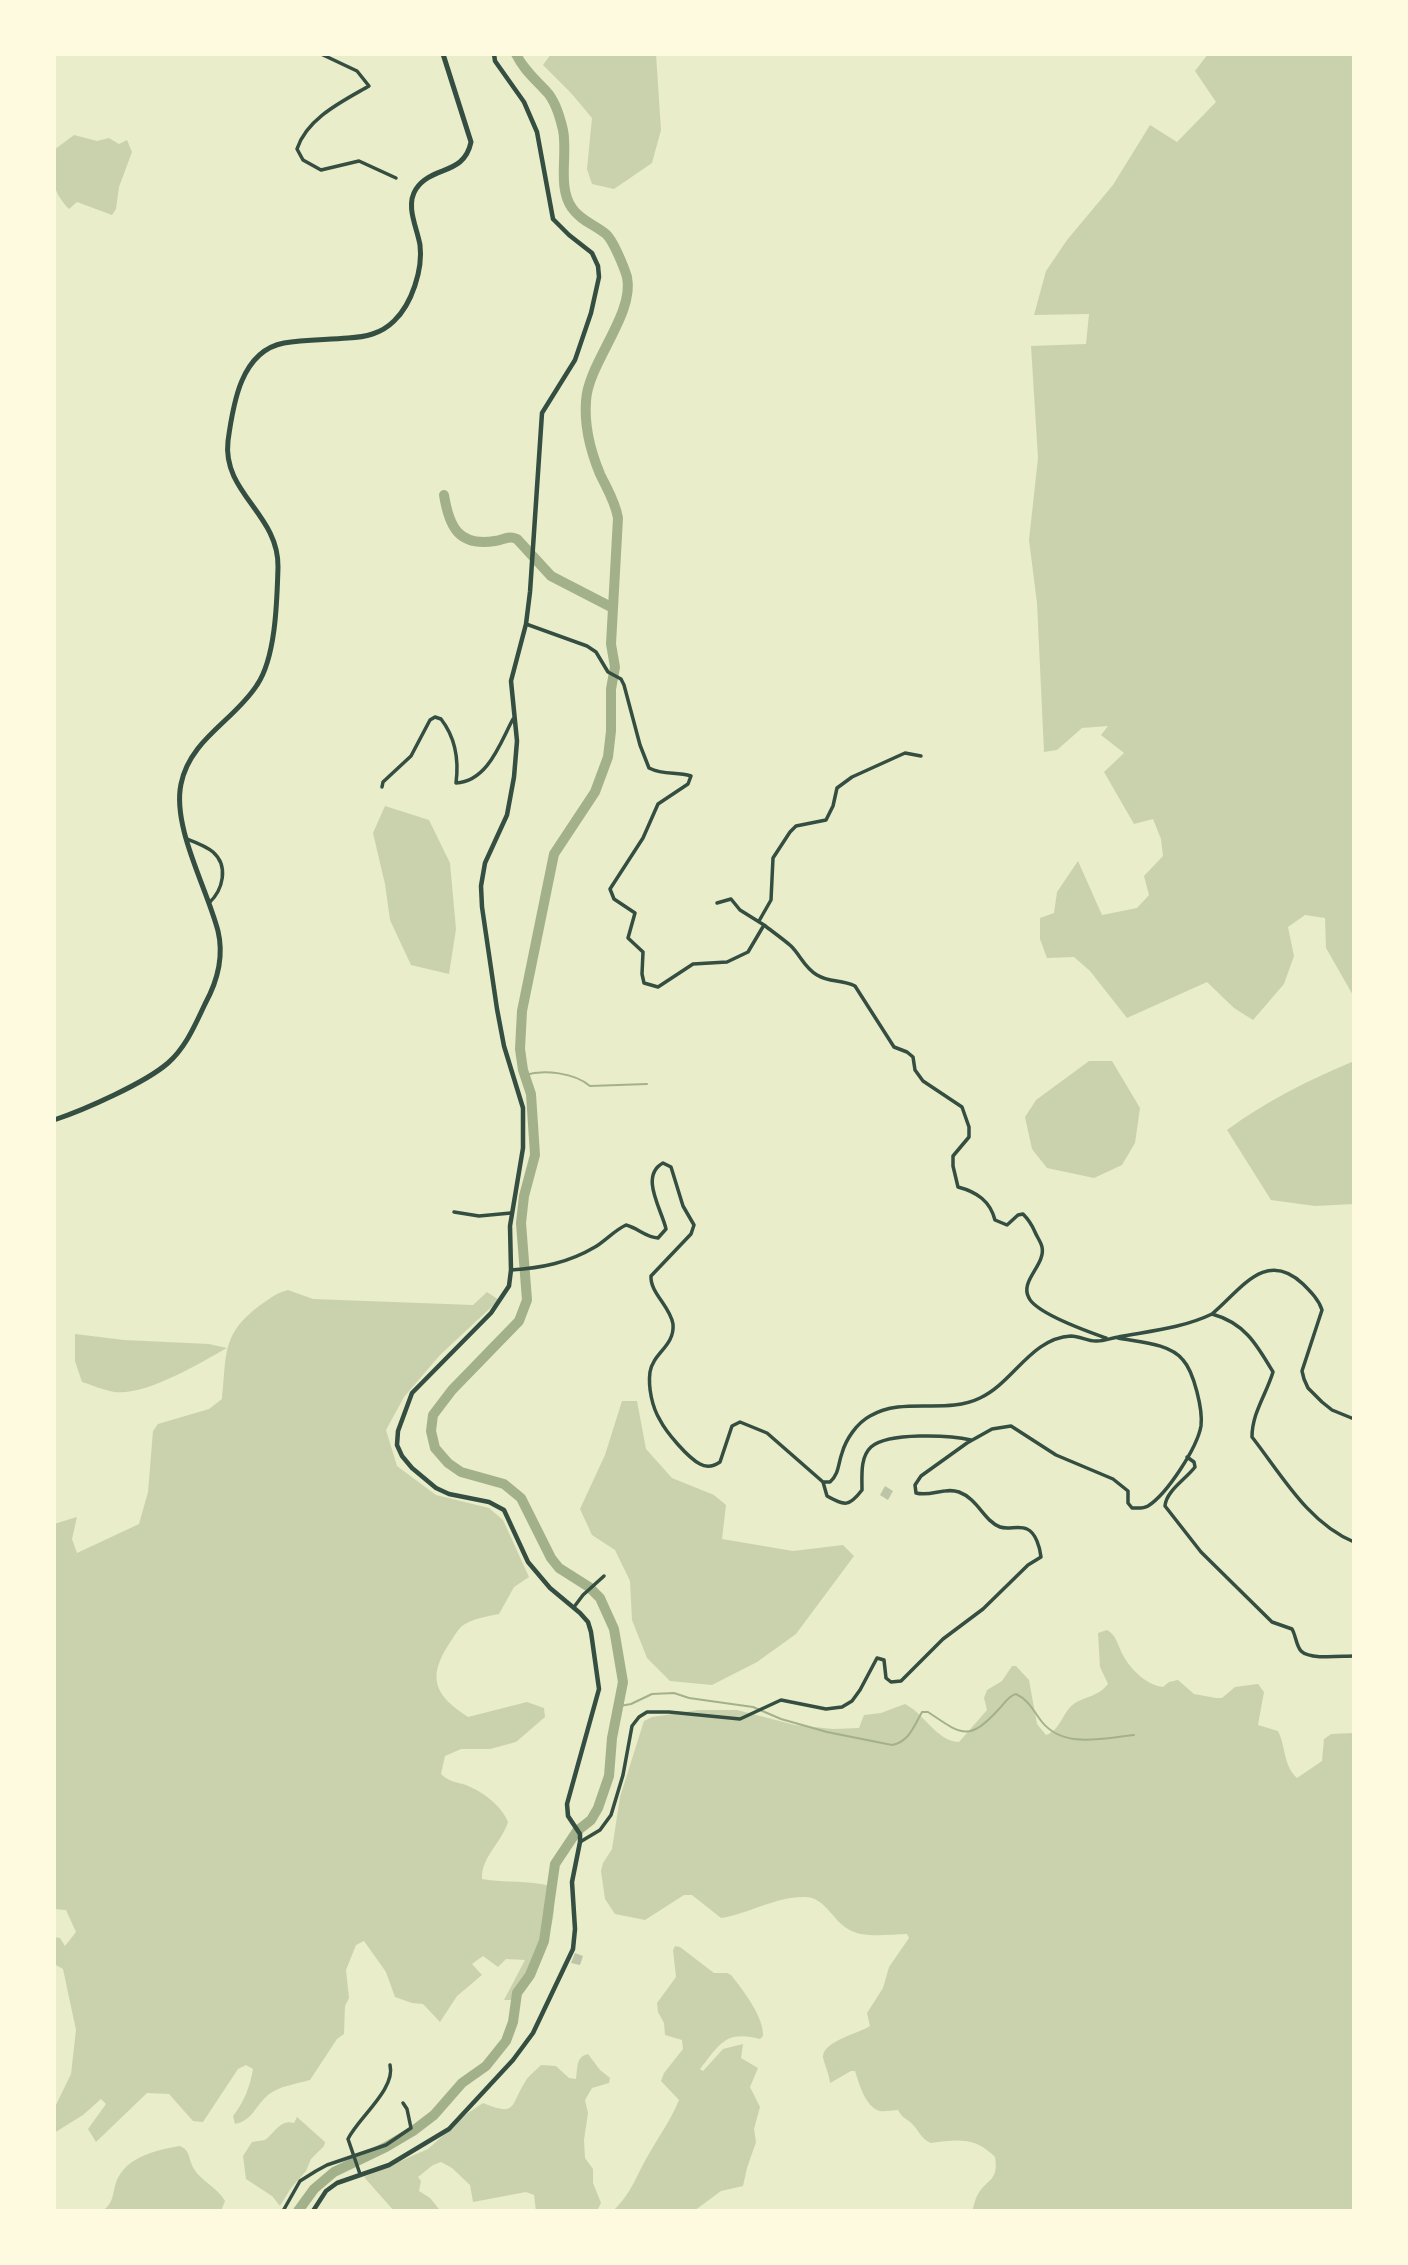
<!DOCTYPE html>
<html>
<head>
<meta charset="utf-8">
<style>
	body { margin:0 }
	#map { position:relative; width:1408px; height:2265px; overflow:hidden; background:#e9edc9; font-family:"Libre Baskerville",serif }
	canvas { display:block }
	.frame { position:absolute; inset:0; border:56px solid #fefae0; pointer-events:none }
</style>
</head>
<body>
<div id="map">
<canvas width="1408" height="2265"></canvas>
<div class="frame"></div>
</div>
<script>
const ctx = document.querySelector('canvas').getContext('2d');
ctx.lineJoin = 'round';
function paint(path, color) { ctx.fillStyle = color; ctx.fill(path, 'evenodd'); }
function trace(path, color, width, dash) { ctx.strokeStyle = color; ctx.lineWidth = width; ctx.lineCap = dash ? 'butt' : 'round'; ctx.setLineDash(dash || []); ctx.stroke(path); }
paint(new Path2D(`
	M551,54H656L661,130L652,163L614,189L592,184L587,169L592,118L571,93L543,65Z
	M1208,54H1354V997L1326,948L1325,918L1305,915L1288,927L1294,956L1284,984L1253,1020L1234,1008L1207,982L1127,1018L1090,971L1074,957L1047,958L1040,939V918L1054,913L1057,892L1078,861L1102,915L1137,908L1149,895L1144,876L1163,856L1161,839L1153,819L1134,824L1104,772L1124,753L1101,735L1108,726L1082,728L1057,750L1044,752L1037,603L1029,540L1038,458L1031,346L1086,344L1089,314L1034,315L1046,271L1067,240L1113,185L1150,125L1177,142L1216,102L1195,71Z
	M74,135L97,141L109,138L119,144L127,140L132,152L119,187L116,209L112,215L77,202L69,209C49,188 54,177 54,150Z
	M385,806L429,820L450,863L456,929L449,974L411,965L390,920L385,884L373,833Z
	M1089,1061H1112L1140,1108L1135,1143L1122,1165L1094,1178L1047,1168L1032,1149L1025,1117L1036,1100Z
	M1354,1061V1204L1315,1206L1271,1200L1227,1130C1266,1101 1309,1080 1354,1061Z
	M288,1290L313,1299L473,1305L487,1292L499,1300L440,1355L404,1397L386,1430L397,1466L436,1495L489,1508L503,1520L529,1577L514,1587L499,1614C489,1616 476,1618 467,1623C459,1626 454,1637 449,1644C426,1679 436,1696 468,1717L527,1702L544,1708L545,1717L516,1742L490,1749H461L445,1756L441,1774C449,1782 457,1782 466,1785C483,1792 501,1805 508,1822C502,1842 481,1857 482,1879C505,1883 528,1880 551,1886C552,1892 555,1900 554,1907C554,1937 529,1978 511,2000H504L525,1960L506,1959L498,1967L483,1956L472,1964L482,1975L457,1996L440,2022L423,2004L412,2003L395,1997L386,1972L364,1941L356,1945L346,1970L349,1998L345,2006L344,2034L337,2039L310,2080C296,2084 279,2086 268,2095C256,2105 252,2121 235,2124L233,2116C244,2102 250,2087 253,2069L246,2065L238,2069L203,2122L193,2121L169,2094L147,2093L96,2142L88,2129L106,2104L101,2099L83,2115L54,2133V2109L71,2074L76,2030L63,1969L54,1964V1937L60,1938L65,1946L76,1932L66,1910L54,1909V1524L77,1517L72,1539L77,1553L139,1524L148,1492L153,1431L158,1424L209,1409L222,1399C227,1355 221,1335 259,1306C269,1299 276,1293 288,1290Z
	M75,1334L124,1340L209,1344L227,1348C200,1363 146,1396 114,1392C103,1390 92,1385 82,1382L75,1361Z
	M622,1401H637L646,1449L672,1478L714,1495L726,1505L722,1539L793,1551L843,1545L854,1556L796,1634L757,1662L712,1685L670,1681L647,1658L632,1620L630,1581L615,1550L592,1535L580,1509L605,1455Z
	M1107,1630C1117,1635 1118,1647 1124,1657C1132,1671 1147,1685 1163,1687L1169,1682L1178,1680L1194,1694L1216,1698H1222L1235,1687L1258,1684L1264,1692L1258,1725L1278,1731C1286,1747 1283,1765 1297,1778L1322,1761L1324,1739L1331,1734L1354,1733V2211H972C974,2206 975,2199 978,2194C987,2179 999,2181 995,2157C974,2136 957,2140 931,2143C922,2139 920,2133 914,2126C909,2119 902,2119 898,2110C893,2110 885,2112 880,2111C865,2107 859,2083 855,2071H851L830,2083C830,2076 822,2058 823,2056C824,2041 860,2033 870,2026L867,2013L883,1988L889,1967L909,1938L907,1934C890,1934 863,1939 848,1929C833,1921 825,1897 805,1897C777,1896 748,1914 721,1918L692,1895H684L645,1920L615,1914L605,1899L601,1871L603,1863L612,1849L620,1797L644,1721L652,1717L698,1710H737L795,1725L833,1729L859,1728L864,1715L881,1713L905,1704C924,1713 936,1741 959,1742L987,1710L984,1698L987,1690L1002,1681L1012,1666H1016L1029,1680L1037,1724L1046,1735C1061,1730 1062,1712 1075,1703C1089,1695 1097,1697 1108,1684L1100,1667L1098,1633Z
	M675,1946L680,1947L714,1973H727L731,1975C743,1990 764,2017 763,2036L760,2039C725,2030 720,2044 700,2069L703,2071L723,2049L743,2044L741,2058L758,2068L750,2087L760,2107L754,2129L756,2142L747,2168L743,2186L721,2191L694,2211H613C631,2193 634,2181 646,2159C657,2139 670,2122 679,2100L661,2081L664,2073L683,2049L682,2040L665,2035L664,2023L658,2012L657,2003L676,1977L673,1950Z
	M588,2054L600,2070L610,2078L609,2083L592,2088L585,2100L588,2113L584,2140L585,2158L593,2169V2183L601,2203L597,2211H536L534,2195L526,2192L473,2202L470,2185L452,2168L441,2162L433,2165L418,2177L421,2181L419,2191L430,2198L439,2209L438,2211H394L364,2177L428,2149L468,2113L483,2103C517,2117 510,2106 525,2082C529,2075 535,2071 541,2065L556,2066L569,2078L576,2079C578,2069 575,2057 588,2054Z
	M297,2117L325,2142L324,2146L311,2159L306,2171L291,2188L280,2206L272,2196L246,2179L243,2156L252,2142L265,2140C274,2134 280,2119 294,2123Z
	M180,2146C191,2151 188,2159 194,2169C201,2181 217,2187 225,2201L221,2211H103C113,2202 112,2198 115,2186C122,2158 155,2150 180,2146Z`), '#cad2ad');
trace(new Path2D(`
	M525,1075C544,1069 575,1073 590,1086L647,1084
	M620,1706L631,1704L652,1694L674,1693L689,1698L753,1707L781,1719L827,1732L892,1745C909,1742 914,1726 922,1712H928C961,1734 968,1743 999,1709C1005,1703 1008,1696 1016,1694C1029,1700 1034,1712 1042,1722C1064,1749 1103,1738 1134,1735`), '#a3b18a', 2);
trace(new Path2D(`
	M444,495C449,526 458,547 495,541C504,540 508,535 517,539L551,576L613,608
	M298,2211L314,2189L334,2172L386,2147L413,2131L434,2115L462,2083L486,2066L506,2041L513,2022L517,1993L530,1975L544,1941L555,1864L577,1831L591,1820L598,1808L609,1776L612,1738L623,1682L614,1629L600,1598L589,1587L559,1568L551,1558L521,1498L504,1484L461,1472L448,1463L435,1448L431,1431L433,1415L452,1390L519,1321L527,1300L521,1223L524,1196L535,1155L531,1094L523,1070L520,1049L522,1011L554,854L595,792L608,757L611,731V689L615,667L611,644L618,518C615,501 607,489 600,474C590,450 584,427 586,401C588,363 635,314 627,277C624,267 613,240 606,234C595,225 580,220 572,208C557,187 568,154 563,130C560,117 555,100 546,91C535,79 523,69 516,54`), '#a3b18a', 10);
paint(new Path2D(`
	M885,1486L893,1491L888,1500L880,1495Z
	M575,1953L583,1956L580,1965L571,1963Z`), '#bcc5a7');
trace(new Path2D(`
	M321,54L357,71L369,86C343,101 307,118 297,149L303,160L321,170L359,161L396,178
	M526,624L587,646L596,652L608,672L621,679L624,685L640,745L649,768C665,776 676,771 691,776L688,784L658,804L643,838L610,889L614,899L635,913L628,938L643,952L642,974L644,983L658,987L693,964L727,962L748,952L764,925C773,932 783,939 791,946C801,956 804,967 817,975C830,983 841,979 855,986L894,1047L907,1052L913,1057L915,1070L923,1081L962,1107L969,1127V1137L953,1156V1166L958,1187C977,1192 990,1201 995,1220L1007,1225L1018,1215L1023,1214C1029,1220 1032,1225 1035,1232C1037,1237 1041,1242 1042,1247C1046,1265 1019,1281 1029,1298C1037,1314 1089,1332 1106,1338
	M382,787L383,782L411,756L430,720L435,717L441,719C455,737 459,760 456,783C488,781 500,743 513,719
	M187,839C195,842 206,846 213,852C229,866 223,890 209,903
	M717,903L731,899L740,910L764,925
	M759,921L771,900L773,858L790,832L796,826L826,820L833,806L837,788L852,777L905,753L921,756
	M454,1212L479,1216L511,1213
	M511,1270C541,1268 568,1263 595,1247C605,1241 615,1230 626,1225C638,1228 645,1237 658,1238L666,1229C662,1210 639,1176 663,1163L671,1167L683,1206L694,1225L691,1234L651,1276C650,1293 670,1306 673,1324C675,1346 653,1353 650,1372C648,1387 652,1407 660,1420C666,1432 688,1458 700,1464C707,1468 714,1466 720,1462L732,1426L740,1422L767,1433L823,1482H830C839,1474 838,1464 842,1453C846,1439 857,1423 870,1416C904,1396 946,1415 980,1398C1013,1383 1031,1338 1071,1336C1080,1336 1089,1342 1097,1341C1104,1341 1111,1338 1118,1337C1150,1331 1183,1328 1212,1314C1240,1291 1265,1248 1303,1284C1311,1292 1319,1300 1322,1310L1302,1371L1304,1379L1308,1388L1322,1402L1332,1410L1354,1419
	M1212,1314C1245,1323 1257,1345 1273,1372C1266,1395 1252,1413 1252,1437C1281,1474 1308,1523 1354,1542
	M1187,1457L1194,1462L1195,1467C1186,1479 1166,1491 1165,1506L1201,1552L1272,1622L1292,1629C1296,1636 1296,1645 1301,1651C1310,1660 1341,1656 1354,1656
	M823,1482L827,1496C845,1506 849,1507 862,1490C862,1476 860,1457 871,1447C888,1432 950,1435 971,1440
	M574,1607L583,1595L604,1576
	M580,1842L600,1830L611,1815L623,1775L632,1726L639,1717L647,1712H669L740,1719L781,1700L826,1709L842,1707L852,1701L860,1690L877,1658L884,1660L886,1678L891,1682L901,1681L943,1639L983,1609L1028,1565L1041,1557C1040,1548 1036,1533 1027,1529C1019,1525 1008,1530 1000,1527C984,1521 978,1499 959,1492C944,1487 931,1497 916,1493L915,1485L921,1476L967,1443L992,1429L1011,1426L1056,1455L1113,1479L1128,1491V1503L1132,1508C1137,1508 1143,1509 1148,1506C1167,1494 1197,1448 1201,1426C1203,1410 1194,1372 1183,1360C1170,1343 1138,1342 1118,1338
	M360,2174L348,2139C358,2118 396,2089 390,2065
	M283,2211L300,2181L316,2171L327,2165L386,2145L411,2128L407,2109L403,2103`), '#344e41', 3.5);
trace(new Path2D(`
	M313,2211L326,2191L337,2183L389,2165L449,2129L513,2060L533,2033L573,1949L575,1929L572,1882L580,1842V1834L568,1816L567,1804L599,1689L591,1632L588,1622L580,1613L550,1588L528,1562L504,1510L489,1502L449,1494L436,1488L412,1468L402,1456L397,1445L398,1431L412,1393L491,1313L509,1286L511,1270L510,1226L523,1148V1108L504,1046L497,1009L482,907L481,886L485,863L507,815L514,777L517,741L511,681L526,624L530,592L542,413L575,360L591,313L599,277L598,266L592,253L569,235L553,219L537,132L524,102L495,61L494,54`), '#344e41', 4.5);
trace(new Path2D(`
	M54,1120C84,1110 145,1083 168,1063C186,1047 195,1025 205,1004C217,982 224,956 218,931C207,888 172,827 181,784C190,739 234,721 257,685C276,657 277,600 278,567C279,514 222,493 228,441C233,404 241,351 284,343C304,339 327,340 348,338C365,337 381,334 394,321C412,304 423,269 420,245C417,227 405,206 416,189C432,165 464,176 471,142L443,54`), '#344e41', 5);
</script>
</body>
</html>
